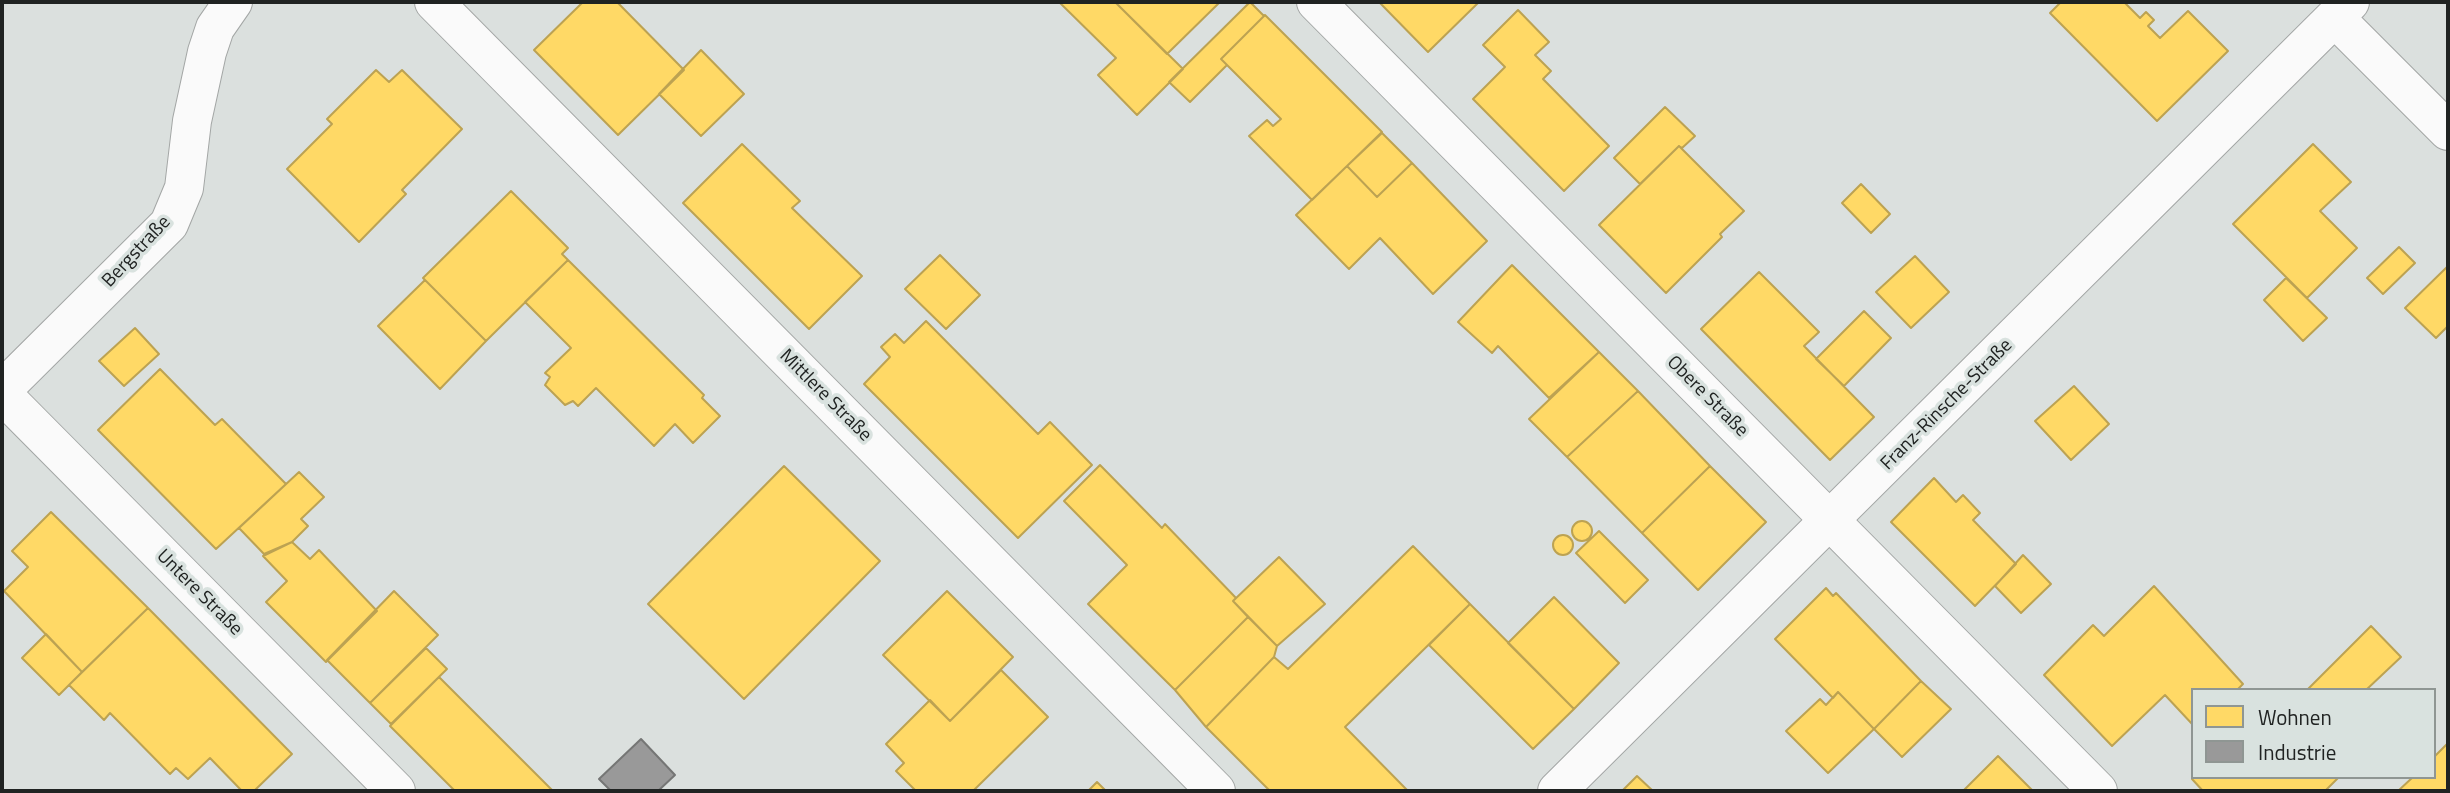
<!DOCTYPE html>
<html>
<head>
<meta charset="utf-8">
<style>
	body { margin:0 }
	#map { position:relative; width:2450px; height:793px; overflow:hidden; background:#dbe0de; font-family:"Titillium Web",sans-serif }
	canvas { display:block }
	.frame { position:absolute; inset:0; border:4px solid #202322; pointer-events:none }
	.legend { position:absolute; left:2191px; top:688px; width:245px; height:91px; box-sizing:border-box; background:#d9e2df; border:2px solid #8f9693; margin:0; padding:9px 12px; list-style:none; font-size:21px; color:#202322 }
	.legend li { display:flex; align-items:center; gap:14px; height:35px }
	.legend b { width:35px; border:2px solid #8f9693 }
</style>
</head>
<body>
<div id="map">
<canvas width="2450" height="793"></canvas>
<div class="frame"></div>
<ul class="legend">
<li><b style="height:19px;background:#ffd966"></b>Wohnen</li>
<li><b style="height:19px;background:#999"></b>Industrie</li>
</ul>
</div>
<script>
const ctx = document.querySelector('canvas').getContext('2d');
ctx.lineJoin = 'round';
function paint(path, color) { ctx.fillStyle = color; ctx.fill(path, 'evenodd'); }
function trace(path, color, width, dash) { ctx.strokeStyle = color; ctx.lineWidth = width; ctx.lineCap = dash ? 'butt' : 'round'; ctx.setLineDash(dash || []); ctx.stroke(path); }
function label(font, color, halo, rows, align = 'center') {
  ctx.font = font + ' "Titillium Web",sans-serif'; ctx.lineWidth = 7; ctx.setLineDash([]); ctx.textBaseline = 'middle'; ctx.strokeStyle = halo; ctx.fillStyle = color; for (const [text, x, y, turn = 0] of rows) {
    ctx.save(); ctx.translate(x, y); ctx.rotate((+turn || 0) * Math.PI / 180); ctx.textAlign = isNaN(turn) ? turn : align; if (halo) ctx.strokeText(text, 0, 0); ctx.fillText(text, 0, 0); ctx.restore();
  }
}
const homes = new Path2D(`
	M583,2H617L684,70L618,135L534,50Z
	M1059,2H1115L1183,69L1137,115L1098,75L1116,58Z
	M1115,2H1220L1167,54Z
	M1250,2L1264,16L1221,59L1227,65L1190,102L1169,82Z
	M1379,2H1477L1478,3L1428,52Z
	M2061,2H2124L2140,18L2146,12L2154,20L2148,26L2160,38L2188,11L2228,51L2157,121L2050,13Z
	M1518,10L1549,42L1535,55L1551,71L1543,79L1609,146L1564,191L1473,99L1505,67L1483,45Z
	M1265,15L1382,132L1312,200L1249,136L1267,120L1273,126L1281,119L1221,59Z
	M701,50L744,94L701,136L659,94Z
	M376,70L389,82L402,70L462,129L402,190L406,194L359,242L287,169L332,124L327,119Z
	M1665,107L1695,136L1682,148L1679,146L1640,184L1614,158Z
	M1382,133L1412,163L1377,197L1347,166Z
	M742,144L800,201L792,208L862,276L809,329L683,203Z
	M2313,144L2351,182L2320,211L2357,248L2307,298L2233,224Z
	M1679,146L1744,211L1720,234L1722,237L1666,293L1599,225Z
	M1412,163L1487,241L1433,294L1380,238L1349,269L1296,215L1347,166L1377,197Z
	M1861,184L1890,214L1871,233L1842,203Z
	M511,191L568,248L562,254L568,260L486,341L423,278Z
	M2399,247L2415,263L2383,294L2367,278Z
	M940,255L980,295L946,329L905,289Z
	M1915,256L1949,292L1911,328L1876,292Z
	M568,260L704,395L702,398L720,416L693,443L675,424L654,446L596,388L578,406L573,401L565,405L545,385L550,377L545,373L571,348L525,302Z
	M1512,265L1599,352L1549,398L1498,346L1492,353L1458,322Z
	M2448,266V326L2436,338L2405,308Z
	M1759,272L1819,332L1804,346L1874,417L1830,460L1701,329Z
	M2286,278L2327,318L2303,341L2264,300Z
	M425,280L486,341L440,389L378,326Z
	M1864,311L1891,338L1844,386L1816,359Z
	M926,321L1038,434L1050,422L1092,465L1018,538L864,384L890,357L881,347L895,334L904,343Z
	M135,328L159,354L124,386L99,361Z
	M1599,352L1638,391L1567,457L1529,419Z
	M160,369L215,425L222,419L286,484L216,549L98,430Z
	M2074,386L2109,424L2071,460L2035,421Z
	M1638,391L1710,466L1642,533L1567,457Z
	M1100,465L1162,528L1165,524L1236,598L1233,601L1248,617L1175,690L1088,604L1127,565L1064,501Z
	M784,466L880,561L744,699L648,604Z
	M1710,466L1766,522L1698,590L1642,533Z
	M299,472L324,497L301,519L308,526L292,542L264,554L239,528Z
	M1934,478L1956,502L1963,495L1980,513L1973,520L2016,564L1975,606L1891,522Z
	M51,512L148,608L82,672L4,591L28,567L12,551Z
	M1572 531a10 10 0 1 1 20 0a10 10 0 1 1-20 0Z
	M1599,531L1648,580L1625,603L1576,553Z
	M1553 545a10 10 0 1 1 20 0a10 10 0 1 1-20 0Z
	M292,542L310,559L319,550L377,611L326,662L266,602L287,581L263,556Z
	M1413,546L1470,604L1345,727L1408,791H1270L1206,727L1274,657L1288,669Z
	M2023,555L2051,584L2021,613L1995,586Z
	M1279,557L1325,604L1277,646L1233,601Z
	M2154,586L2243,684L2237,690H2193V725L2165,695L2112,746L2044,675L2093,625L2104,636Z
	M1826,588L1833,596L1836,593L1921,681L1874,729L1838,692L1833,698L1775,639Z
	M394,591L438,635L370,703L327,660Z
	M947,591L1013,657L950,721L883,655Z
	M1554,597L1619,663L1574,709L1508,643Z
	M1470,604L1574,709L1533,749L1429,645Z
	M148,608L292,754L254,791H242L210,758L188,779L176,768L170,774L110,713L104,720L69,685Z
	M1248,617L1277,646L1274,657L1206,727L1175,690Z
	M2371,626L2401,657L2366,690H2307Z
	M46,634L82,672L59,695L22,658Z
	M426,648L447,669L391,724L370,703Z
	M1001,670L1048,717L973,791H916L896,771L904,763L886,744L930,700L950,721Z
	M439,677L553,791H455L390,726Z
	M1921,681L1951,709L1902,757L1874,729Z
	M1838,692L1874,729L1828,773L1786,731L1820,699L1826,705Z
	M2448,743V791H2398L2413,777H2434V757Z
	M1998,756L2033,791H1963Z
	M1637,776L1653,791H1622Z
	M2194,777H2339L2325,791H2203L2192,779Z
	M1097,782L1106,791H1088Z`);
paint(homes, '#ffd966');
trace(homes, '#bca252', 2);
const industry = new Path2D(`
	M641,739L675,775L658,791H611L599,779Z`);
paint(industry, '#999');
trace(industry, '#757675', 2);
const minor = new Path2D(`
	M434,2L1216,791
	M1316,2L2098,791
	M2335,18L2448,131
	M2,390L169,224L184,188L192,121L207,52L215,28L233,2`);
const tertiary = new Path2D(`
	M2,394L396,791
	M1557,791L2350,2`);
trace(minor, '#a3a6a5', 40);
trace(tertiary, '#a3a6a5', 40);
trace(minor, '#fafafa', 38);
trace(tertiary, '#fafafa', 38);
label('19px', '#202322', '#d9e2df', [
	["Bergstraße",137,252,-47],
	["Mittlere Straße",825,396,45],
	["Obere Straße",1707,397,45],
	["Franz-Rinsche-Straße",1947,405,-45],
	["Untere Straße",199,593,45]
]);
</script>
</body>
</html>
